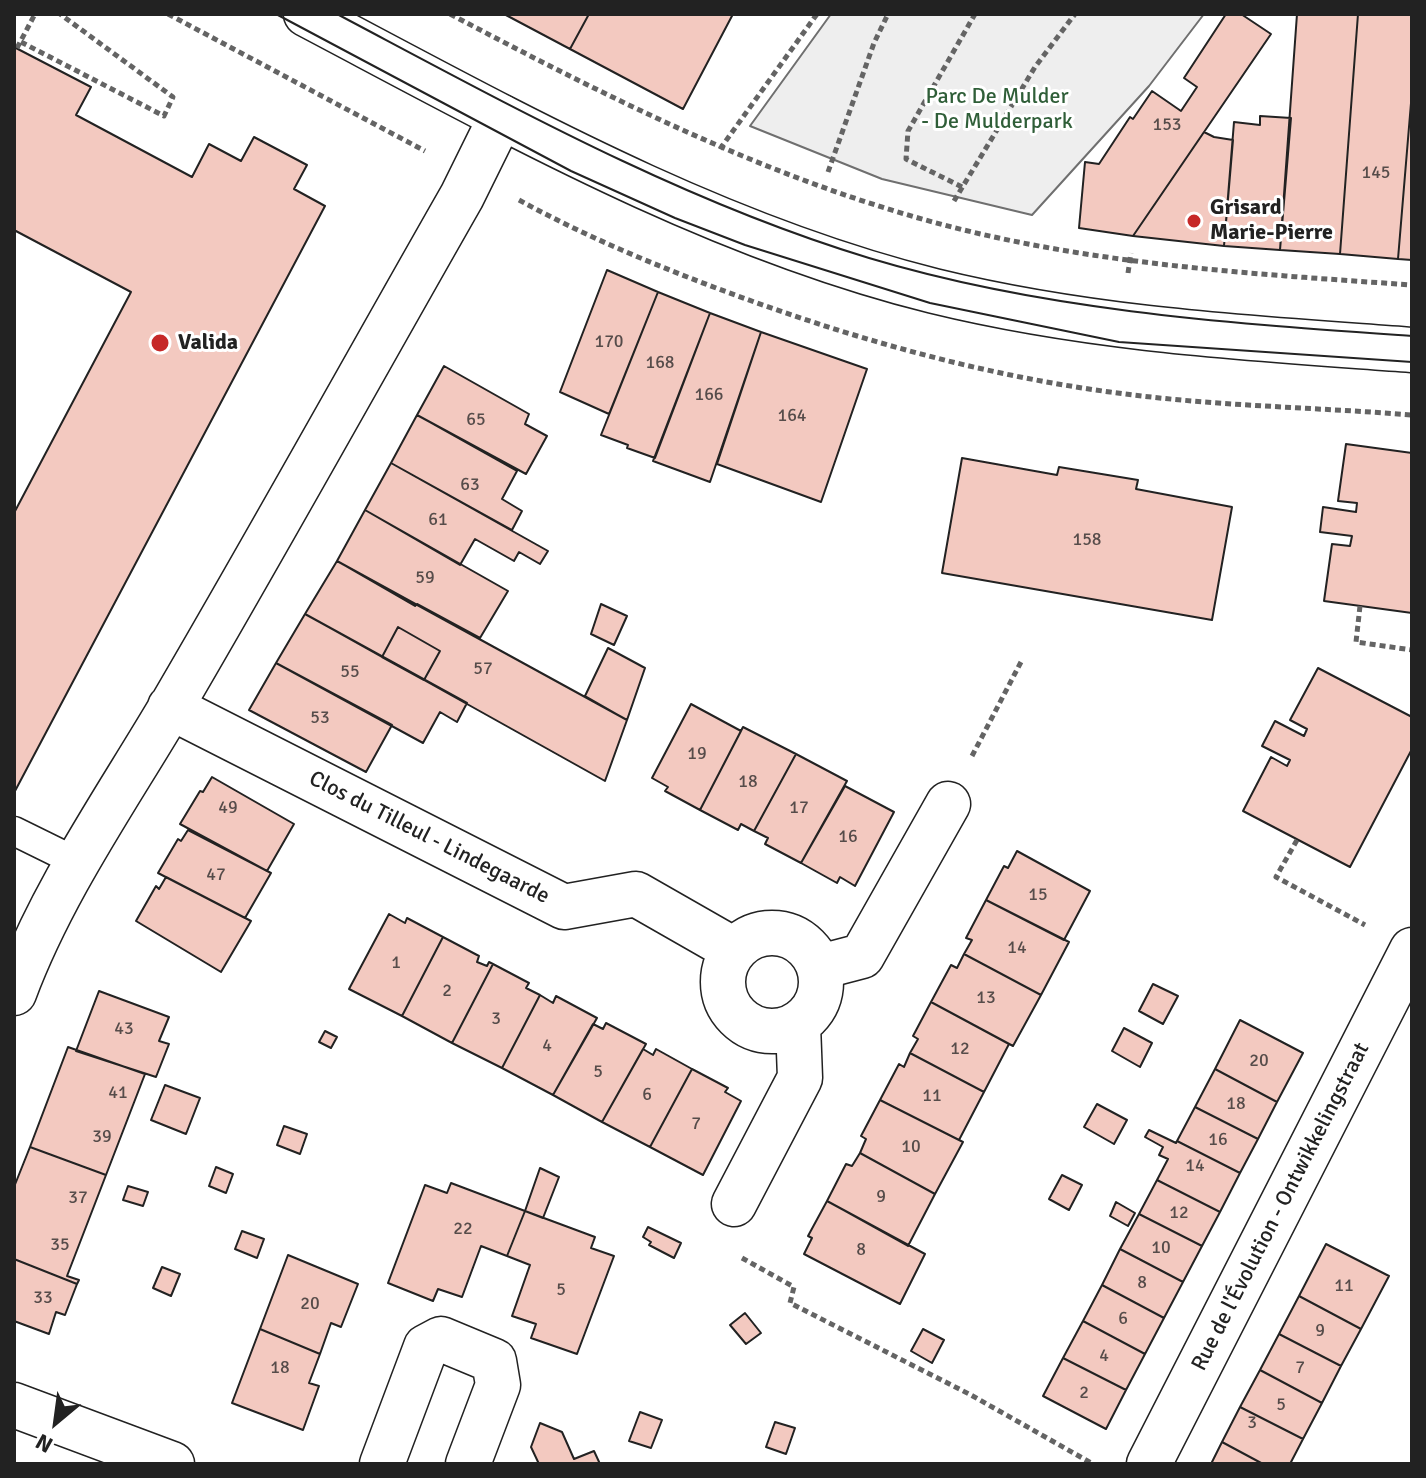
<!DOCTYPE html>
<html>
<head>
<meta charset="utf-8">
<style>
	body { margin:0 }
	#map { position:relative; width:1426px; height:1478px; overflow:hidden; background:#fff; font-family:Signika,sans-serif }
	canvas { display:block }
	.frame { position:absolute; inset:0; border:16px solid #222; pointer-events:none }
	.north { position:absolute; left:16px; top:1382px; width:80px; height:80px; -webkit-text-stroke:6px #fff; paint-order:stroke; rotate:209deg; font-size:22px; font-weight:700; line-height:32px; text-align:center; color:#222 }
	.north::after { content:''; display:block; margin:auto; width:28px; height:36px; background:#222; clip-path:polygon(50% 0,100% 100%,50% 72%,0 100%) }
</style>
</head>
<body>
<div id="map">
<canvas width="1426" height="1478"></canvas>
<div class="frame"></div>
<div class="north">N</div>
</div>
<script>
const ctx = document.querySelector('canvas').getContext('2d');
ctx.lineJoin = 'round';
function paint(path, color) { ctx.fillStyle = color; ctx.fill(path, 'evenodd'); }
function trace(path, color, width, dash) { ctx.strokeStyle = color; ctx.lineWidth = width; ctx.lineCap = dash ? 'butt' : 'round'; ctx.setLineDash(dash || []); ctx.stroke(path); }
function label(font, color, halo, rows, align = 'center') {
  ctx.font = font + ' Signika,sans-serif'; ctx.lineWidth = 6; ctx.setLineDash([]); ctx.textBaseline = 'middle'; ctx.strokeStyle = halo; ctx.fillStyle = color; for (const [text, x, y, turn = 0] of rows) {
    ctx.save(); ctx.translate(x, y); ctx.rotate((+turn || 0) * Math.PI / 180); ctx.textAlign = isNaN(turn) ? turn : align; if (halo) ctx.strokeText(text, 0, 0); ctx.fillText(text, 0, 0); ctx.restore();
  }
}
const green = new Path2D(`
	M831,14H1204L1149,86L1032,215L882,179L750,126Z`);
paint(green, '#eee');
trace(green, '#6f6f6f', 2);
const building = new Path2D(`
	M504,14H589L570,49Z
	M589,14H733L683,109L570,49Z
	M1226,14H1241L1271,34L1133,236L1079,228L1085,162L1099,164L1130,117L1133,119L1152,91L1181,111L1197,87L1184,78Z
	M1297,14H1358L1340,254L1280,250Z
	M1358,14H1412V91L1398,259L1340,254Z
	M14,47L91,87L76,115L192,177L209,144L241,161L254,137L307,165L294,189L325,206L15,791L14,513L131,292L14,230Z
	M1412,91V260L1398,259Z
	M1260,116L1291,118L1280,250L1224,246L1234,122L1260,125Z
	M1204,132L1214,137L1233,140L1224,246L1133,236Z
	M607,270L658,292L609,414L560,392Z
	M658,292L710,313L655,458L627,448L628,445L601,435Z
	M710,313L761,332L710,482L653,461Z
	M761,332L867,369L821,502L717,464Z
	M444,366L529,414L525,424L547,436L526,474L417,415Z
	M417,415L517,471L502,499L522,511L512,530L391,463Z
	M1346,444L1412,453V613L1324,601L1332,544L1350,546L1352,536L1320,532L1323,507L1356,512L1357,503L1338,501Z
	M962,458L1057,475L1059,467L1138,480L1136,489L1232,507L1212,620L942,573Z
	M391,463L548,551L540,564L519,552L514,561L475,539L460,565L365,510Z
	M365,510L508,591L480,638L417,604L415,606L337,561Z
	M337,561L627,720L605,781L424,680L440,651L398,627L382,657L305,614Z
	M601,604L627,616L614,645L591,634Z
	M305,614L467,703L457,722L440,712L423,743L276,663Z
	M398,627L440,651L424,680L382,657Z
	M608,648L645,668L627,720L585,696Z
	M276,663L392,725L366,772L249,710Z
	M1318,668L1412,717V749L1350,867L1243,811L1271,757L1287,766L1290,760L1262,746L1275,721L1304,736L1307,729L1290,720Z
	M691,704L741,731L700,810L665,791L668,787L652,778Z
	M743,727L796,754L754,831L741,824L738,830L700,810Z
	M796,754L847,781L801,863L765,844L768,838L754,831Z
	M212,777L294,824L267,871L180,824L200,791L203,792Z
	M845,786L894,812L855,886L840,877L837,883L801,863Z
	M188,830L271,873L245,918L158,873L178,839L181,841Z
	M1017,851L1090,891L1064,940L986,900L1004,866L1008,868Z
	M166,877L251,921L221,972L136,921L156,886L159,889Z
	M986,900L1069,942L1041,995L964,954L972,940L966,938Z
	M389,914L405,923L407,918L443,937L402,1016L349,989Z
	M443,937L479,956L477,962L487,966L489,962L493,964L452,1043L402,1016Z
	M964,954L1041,995L1013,1046L931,1002L951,965L957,968Z
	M493,964L529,983L526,988L540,995L502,1068L452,1043Z
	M1153,984L1178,996L1163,1024L1139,1011Z
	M99,991L169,1017L159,1041L169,1044L156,1077L76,1051Z
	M540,995L553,1003L556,996L597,1018L553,1095L502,1068Z
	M931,1002L1009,1044L984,1092L910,1053L918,1039L913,1036Z
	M1240,1020L1303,1053L1277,1102L1215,1069Z
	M606,1023L646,1044L602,1122L553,1095L593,1024L603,1029Z
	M1124,1028L1152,1043L1140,1067L1112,1051Z
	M325,1031L337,1037L331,1048L319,1042Z
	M68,1047L145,1074L106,1175L30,1147Z
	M643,1049L653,1055L656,1049L692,1069L650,1147L602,1122Z
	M910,1053L984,1092L959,1140L880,1100L899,1064L904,1067Z
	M692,1069L728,1088L725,1092L741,1101L703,1175L650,1147Z
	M1215,1069L1277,1102L1258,1139L1195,1107Z
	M165,1085L200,1098L186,1134L151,1120Z
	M880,1100L963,1142L935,1194L860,1153L866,1139L861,1136Z
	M1097,1104L1127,1120L1114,1144L1084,1127Z
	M1195,1107L1258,1139L1240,1173L1177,1141Z
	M284,1126L307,1134L300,1154L277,1145Z
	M1149,1130L1176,1143L1177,1141L1240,1173L1220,1212L1157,1180L1168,1159L1159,1155L1163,1147L1145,1137Z
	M30,1147L106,1175L67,1276L79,1280L77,1284L14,1259V1187Z
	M860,1153L935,1194L908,1246L827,1201L846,1164L852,1166Z
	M216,1167L233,1174L226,1193L209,1186Z
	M540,1168L559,1177L543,1218L525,1211Z
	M1062,1175L1082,1185L1069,1210L1049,1199Z
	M1157,1180L1220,1212L1202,1246L1139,1214Z
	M451,1183L525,1211L507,1256L481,1246L462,1297L438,1289L433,1301L388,1283L425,1185L447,1193Z
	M128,1186L148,1192L143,1206L123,1200Z
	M827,1201L925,1254L900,1304L804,1254L812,1238L808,1236Z
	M1116,1202L1135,1213L1128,1226L1110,1216Z
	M525,1211L595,1237L591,1248L614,1256L577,1354L531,1338L536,1324L512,1316L530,1265L507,1256Z
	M1139,1214L1202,1246L1183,1282L1120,1249Z
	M648,1227L681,1243L674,1258L649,1245L651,1242L643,1237Z
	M242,1231L264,1239L257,1258L235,1249Z
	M1326,1244L1389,1276L1361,1329L1299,1296Z
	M1120,1249L1183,1282L1164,1318L1102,1285Z
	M288,1255L358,1284L341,1327L331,1323L320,1354L260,1329Z
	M14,1259L77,1284L65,1315L56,1312L49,1334L14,1321Z
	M162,1267L180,1274L171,1296L153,1288Z
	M1102,1285L1164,1318L1145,1354L1083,1321Z
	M1299,1296L1361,1329L1341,1366L1279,1334Z
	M745,1313L761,1333L746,1344L730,1325Z
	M1083,1321L1145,1354L1126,1390L1063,1358Z
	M260,1329L320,1354L309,1383L319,1386L303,1430L232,1403Z
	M923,1329L944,1340L932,1363L911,1351Z
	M1279,1334L1341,1366L1322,1403L1260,1370Z
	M1063,1358L1126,1390L1106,1429L1043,1396Z
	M1260,1370L1322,1403L1303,1439L1240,1407Z
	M1240,1407L1303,1439L1290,1464H1263L1222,1442Z
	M640,1412L662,1420L651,1448L629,1441Z
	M775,1422L795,1428L786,1454L766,1447Z
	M540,1423L562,1432L574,1459L594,1451L600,1464H539L531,1447Z
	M1222,1442L1263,1464H1211Z`);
paint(building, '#f3c9c0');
trace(building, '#222', 2);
const service = new Path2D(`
	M14,831L77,862`);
const minor = new Path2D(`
	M170,707L564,907L636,894L734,950
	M723 982a49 49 0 1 1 98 0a49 49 0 1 1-98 0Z
	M820,967L862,956L948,804
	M14,993C52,891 116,800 171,707C270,538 365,366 462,196L501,117
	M734,1204L800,1078L798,1025
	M14,1405L172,1464
	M382,1464L426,1347L441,1339L494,1361L498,1385L468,1464
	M1149,1464L1412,950`);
const secondary = new Path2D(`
	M306,14C509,121 710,235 934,291C1093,330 1250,338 1412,350`);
trace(service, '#222', 31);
trace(minor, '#222', 47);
trace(secondary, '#222', 47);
trace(new Path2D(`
	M168,14L425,151
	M450,14C609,98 769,179 944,225C1097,265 1255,274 1412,285
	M21,42L164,116L173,97L60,14
	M17,48L35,14
	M720,149L817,14
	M828,172L874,43L888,14
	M962,187L906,159L908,131L975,14
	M519,200C592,240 669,271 746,299C865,342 985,375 1110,392C1210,406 1311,407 1412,415
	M954,201L1035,67L1075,14
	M1128,273L1131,253
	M1360,606L1356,642L1412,650
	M972,756L1022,660
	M1297,840L1276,877L1365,925
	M742,1258L794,1287L790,1303L971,1395L1093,1464`), '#646464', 5, [6, 4]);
trace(service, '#fff', 28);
trace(minor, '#fff', 44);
trace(secondary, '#fff', 44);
trace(new Path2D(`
	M276,14L571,171L675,218L745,245L930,303L1119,342L1412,362
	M337,14C509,105 681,201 869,258C1045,311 1229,323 1412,336`), '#222', 2);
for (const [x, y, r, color] of [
	[1194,221,8,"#c62828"],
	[160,343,10,"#c62828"]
]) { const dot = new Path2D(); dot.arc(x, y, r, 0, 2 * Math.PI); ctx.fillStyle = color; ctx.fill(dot); trace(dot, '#fff', 3); }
label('18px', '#564c4a', null, [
	["153",1167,125],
	["145",1376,173],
	["170",609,342],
	["168",660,363],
	["166",709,395],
	["164",792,416],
	["65",476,420],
	["63",470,485],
	["61",438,520],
	["158",1087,540],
	["59",425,578],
	["57",483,669],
	["55",350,672],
	["53",320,718],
	["19",697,754],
	["18",748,782],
	["49",228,808],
	["17",799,808],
	["16",848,837],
	["47",216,875],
	["15",1038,895],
	["14",1017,948],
	["1",396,963],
	["2",447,991],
	["13",986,998],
	["3",496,1019],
	["43",124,1029],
	["4",547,1046],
	["12",960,1049],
	["20",1259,1061],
	["5",598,1072],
	["41",118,1093],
	["6",647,1095],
	["11",932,1096],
	["18",1236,1104],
	["7",696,1124],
	["39",102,1137],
	["16",1218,1140],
	["10",911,1147],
	["14",1195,1166],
	["9",881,1197],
	["37",78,1198],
	["12",1179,1213],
	["22",463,1229],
	["35",60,1245],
	["10",1161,1248],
	["8",861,1250],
	["8",1142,1283],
	["11",1344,1286],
	["5",561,1290],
	["33",43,1298],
	["20",310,1304],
	["6",1123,1319],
	["9",1320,1331],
	["4",1104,1356],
	["18",280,1368],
	["7",1300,1368],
	["2",1084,1393],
	["5",1281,1405],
	["3",1252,1423]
]);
label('22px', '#2f5e38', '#fff', [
	["Parc De Mulder",997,97],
	["- De Mulderpark",997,122]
]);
label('bold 22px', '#222', '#fff', [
	["Grisard",1210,208],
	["Marie-Pierre",1210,233],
	["Valida",178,343]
], 'left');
label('22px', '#222', '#fff', [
	["Clos du Tilleul - Lindegaarde",429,838,27],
	["Rue de l'Évolution - Ontwikkelingstraat",1281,1207,-63]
]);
</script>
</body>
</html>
